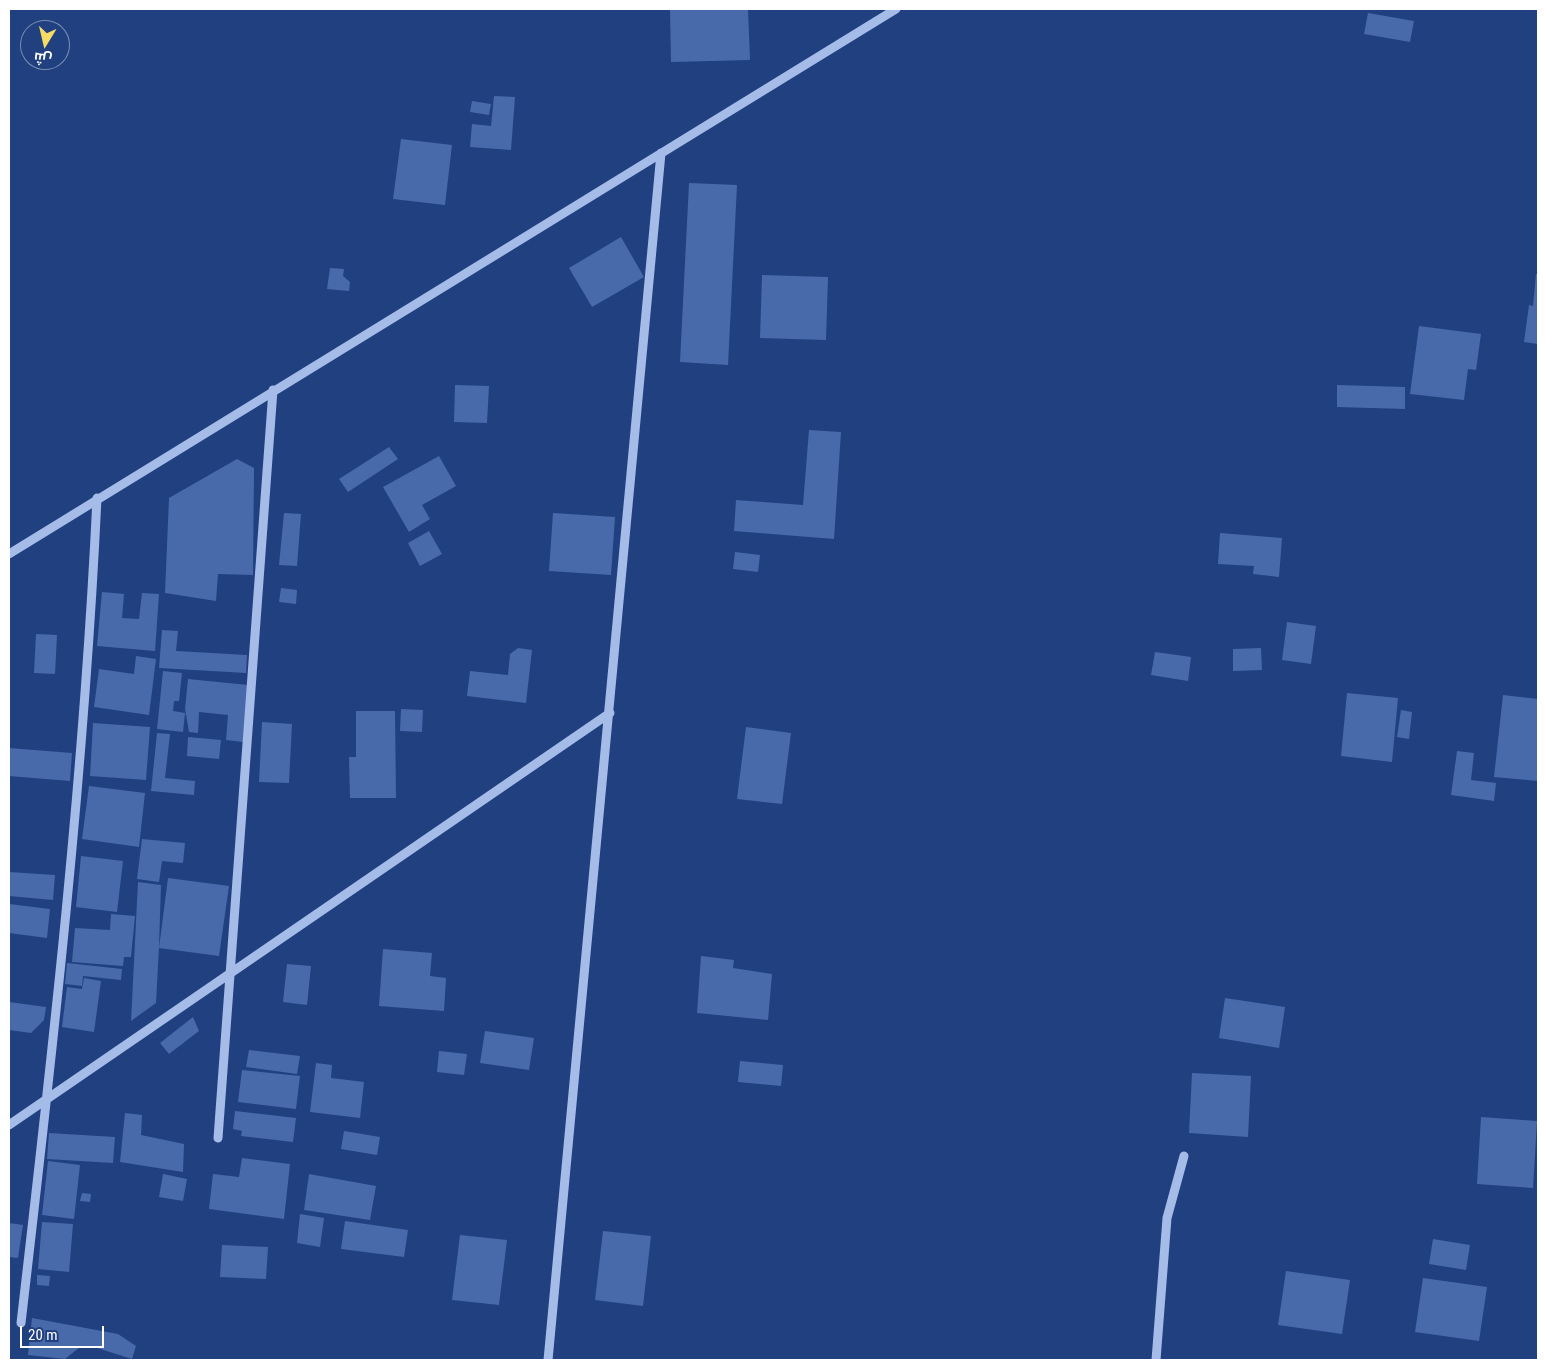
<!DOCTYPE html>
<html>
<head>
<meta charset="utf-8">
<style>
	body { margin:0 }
	#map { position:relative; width:1547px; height:1369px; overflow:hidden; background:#204080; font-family:"Roboto Condensed",Cairo,sans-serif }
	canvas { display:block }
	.frame { position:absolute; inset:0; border:10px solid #fff; pointer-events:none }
	.north { position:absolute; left:20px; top:20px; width:50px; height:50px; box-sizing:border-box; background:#204080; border:1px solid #798cb3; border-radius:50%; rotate:189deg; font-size:14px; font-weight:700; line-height:20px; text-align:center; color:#fff }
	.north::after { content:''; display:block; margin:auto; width:18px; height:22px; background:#f6db65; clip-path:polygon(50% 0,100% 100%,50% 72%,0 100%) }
	.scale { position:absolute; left:20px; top:1326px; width:84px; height:22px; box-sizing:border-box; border:2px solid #fff; border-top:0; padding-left:6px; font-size:15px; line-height:18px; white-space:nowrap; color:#fff; -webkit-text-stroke:4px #204080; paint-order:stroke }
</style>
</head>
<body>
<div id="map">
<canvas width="1547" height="1369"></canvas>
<div class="frame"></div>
<div class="north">ش</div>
<div class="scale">20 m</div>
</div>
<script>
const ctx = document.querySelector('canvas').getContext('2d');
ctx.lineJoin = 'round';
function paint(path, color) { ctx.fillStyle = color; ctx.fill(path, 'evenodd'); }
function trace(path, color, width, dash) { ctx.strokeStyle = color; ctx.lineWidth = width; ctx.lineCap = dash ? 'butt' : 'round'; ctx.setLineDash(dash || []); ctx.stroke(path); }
paint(new Path2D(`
	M670,9H748L750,60L671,62Z
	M1368,13L1414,21L1410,42L1364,34Z
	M494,96L515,97L511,150L470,147L472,124L491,126Z
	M472,101L491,104L489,115L470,112Z
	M401,139L452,145L445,205L393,199Z
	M689,183L737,185L728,365L680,362Z
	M621,237L644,277L592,307L569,268Z
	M330,268L344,269L343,276L350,282L349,291L327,289Z
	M1536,274H1538V344L1524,342L1529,305L1533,306Z
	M762,275L828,277L826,340L760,338Z
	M1419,326L1481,334L1476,370L1468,369L1464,400L1410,394Z
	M455,385L489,386L487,423L454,422Z
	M1337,385L1405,387V409L1337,407Z
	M809,430L841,432L834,539L734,531L736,500L803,505Z
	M389,447L398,459L348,492L339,479Z
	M439,456L456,486L422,505L430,519L409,532L383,487Z
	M237,459L254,468L253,575L218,574L216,601L165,593L169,498Z
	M284,513L301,514L297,566L279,565Z
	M553,513L615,517L611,575L549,571Z
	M429,531L442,554L420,566L408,543Z
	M1220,533L1282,538L1279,577L1253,574L1254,566L1218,564Z
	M735,552L760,555L758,572L733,569Z
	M281,588L297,590L296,604L279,602Z
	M102,592L124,594L122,618L139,619L142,593L159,594L155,651L97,646Z
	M1287,622L1316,626L1311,664L1282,660Z
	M162,630L178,631L176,651L247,655L246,673L159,668Z
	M36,634L57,635L55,674L34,673Z
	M518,648L532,650L526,703L467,696L470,671L508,675L510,654Z
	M1261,648L1262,670L1233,671V649Z
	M1155,652L1191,657L1188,681L1151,675Z
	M136,656L156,659L149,715L94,707L99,669L134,674Z
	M163,671L182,673L179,701H174L173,711L185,713L183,732L157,729Z
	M188,679L248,685L243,742L226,740L228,715L199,712L198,733L189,732L185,709Z
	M1347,693L1398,698L1392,762L1341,756Z
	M1503,695L1538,699V781L1494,777Z
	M401,709L423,710L422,732L400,731Z
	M1401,710L1412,712L1409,739L1397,737Z
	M356,711H395L396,798H350L349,757H356Z
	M262,722L292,724L289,783L259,782Z
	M93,723L150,727L146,780L90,776Z
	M746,727L791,733L782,804L737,799Z
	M157,733L170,734L165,778L195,781L194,795L151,791Z
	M188,737L221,740L219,759L187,756Z
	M9,748L72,753L70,781L9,776Z
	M1457,751L1474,753L1471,780L1496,783L1494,801L1451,795Z
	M89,786L145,793L139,847L82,839Z
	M142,839L185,843L183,863L162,861L159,882L137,879Z
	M81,856L123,861L117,912L76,907Z
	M9,872L55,875L53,900L9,896Z
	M168,878L229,886L219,956L159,948Z
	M138,882L161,885L159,947L156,1003L131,1021Z
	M9,904L50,909L47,938L9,933Z
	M111,914L135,916L131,957H124L123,966L72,962L75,928L110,930Z
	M383,949L432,953L430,976L446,978L444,1011L379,1006Z
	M701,956L734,960L733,968L772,974L768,1020L697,1013Z
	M67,963L122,969L121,980L83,976L82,986L65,984Z
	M287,964L311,966L307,1005L283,1002Z
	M84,978L101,981L94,1032L62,1027L67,987L82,989Z
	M1225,998L1285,1007L1279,1048L1219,1038Z
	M9,1002L46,1007L44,1020L31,1033L9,1030Z
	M193,1017L199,1031L169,1054L160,1043Z
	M485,1031L534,1038L529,1070L480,1063Z
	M249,1050L300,1056L297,1074L246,1067Z
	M439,1051L467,1054L464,1075L437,1072Z
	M740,1061L783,1065L781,1086L738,1082Z
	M316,1063L332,1065L331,1078L364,1082L360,1118L310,1112Z
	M242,1070L300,1076L296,1109L238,1102Z
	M1192,1073L1251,1076L1248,1137L1189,1133Z
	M235,1111L296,1118L293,1142L241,1136L242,1131L233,1129Z
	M125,1113L142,1115L141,1135L184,1144L183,1172L120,1162Z
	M1481,1117L1537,1121L1533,1188L1477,1184Z
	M344,1131L380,1137L377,1155L341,1149Z
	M49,1133L115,1137L113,1163L47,1159Z
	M242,1158L290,1164L284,1219L209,1209L213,1174L239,1177Z
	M48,1161L80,1165L74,1219L42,1215Z
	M163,1174L187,1179L183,1201L159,1197Z
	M309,1174L376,1186L370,1220L304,1210Z
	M82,1193L91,1194L90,1202L80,1201Z
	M300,1214L324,1218L320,1247L297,1243Z
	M345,1221L408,1230L404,1257L341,1249Z
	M42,1222L73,1224L69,1272L38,1269Z
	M9,1223L23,1225L18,1258L9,1257Z
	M603,1231L651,1236L643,1306L595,1300Z
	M460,1235L507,1240L499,1305L452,1300Z
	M1433,1239L1470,1245L1466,1270L1429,1264Z
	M222,1245L268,1247L266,1279L220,1277Z
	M1286,1271L1350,1280L1342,1334L1278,1325Z
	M37,1275L50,1276L49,1286L37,1285Z
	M1423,1278L1487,1287L1479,1341L1415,1332Z
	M32,1318L118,1334L136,1346L132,1359L94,1347H80L65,1359L28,1355Z`), '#4869aa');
trace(new Path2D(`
	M9,554L896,9
	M9,1125L610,713
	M218,1138L273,390
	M21,1323C53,1048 84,774 97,498
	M548,1360L661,153
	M1156,1360L1167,1218L1184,1156`), '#a5bce8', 9);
</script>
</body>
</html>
